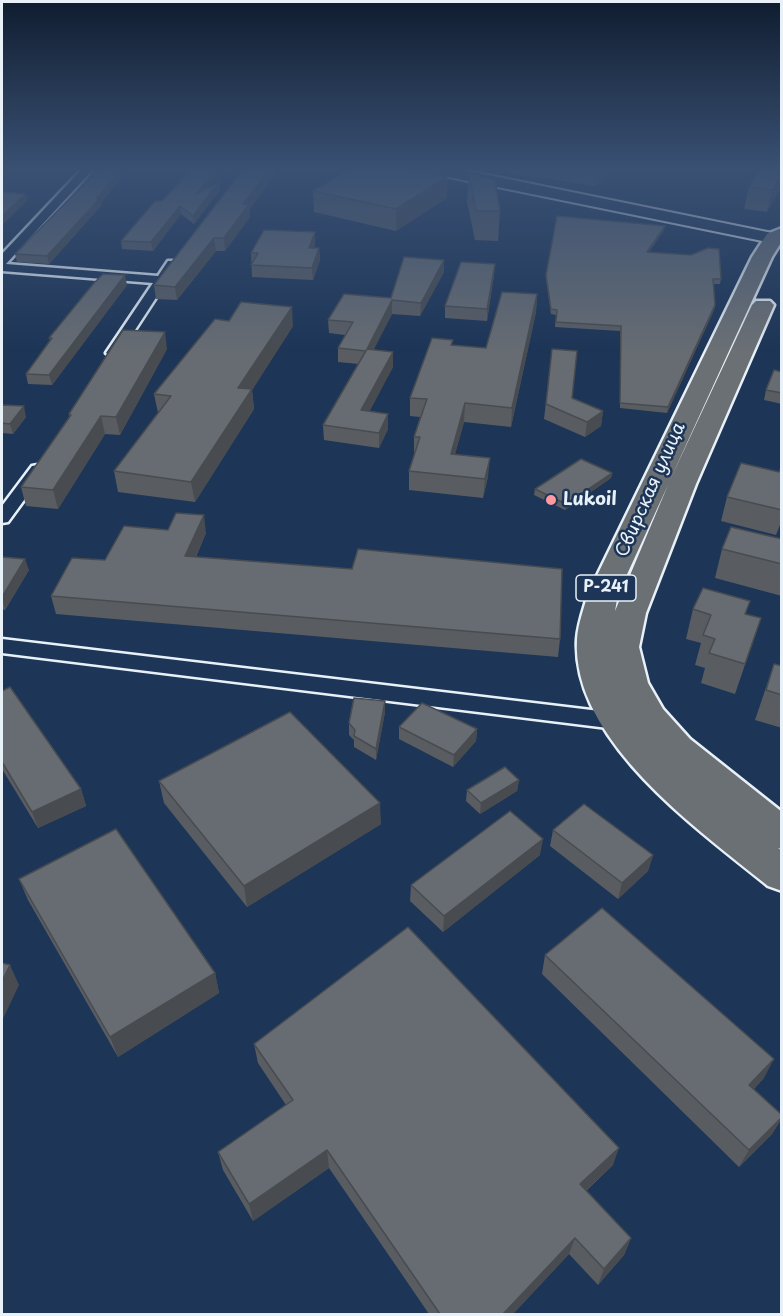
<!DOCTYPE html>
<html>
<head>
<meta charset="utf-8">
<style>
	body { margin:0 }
	#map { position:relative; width:783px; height:1316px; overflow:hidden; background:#1d3557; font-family:"Playpen Sans",sans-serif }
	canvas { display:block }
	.frame { position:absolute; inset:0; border:3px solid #e8f1f8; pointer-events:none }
</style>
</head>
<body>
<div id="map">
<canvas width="783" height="1316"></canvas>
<div class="frame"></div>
</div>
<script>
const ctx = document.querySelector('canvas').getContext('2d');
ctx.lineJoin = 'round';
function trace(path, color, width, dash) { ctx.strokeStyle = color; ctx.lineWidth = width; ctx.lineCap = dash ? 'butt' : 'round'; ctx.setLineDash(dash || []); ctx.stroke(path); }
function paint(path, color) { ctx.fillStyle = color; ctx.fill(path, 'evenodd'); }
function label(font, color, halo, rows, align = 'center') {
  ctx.font = font + ' "Playpen Sans",sans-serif'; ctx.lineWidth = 5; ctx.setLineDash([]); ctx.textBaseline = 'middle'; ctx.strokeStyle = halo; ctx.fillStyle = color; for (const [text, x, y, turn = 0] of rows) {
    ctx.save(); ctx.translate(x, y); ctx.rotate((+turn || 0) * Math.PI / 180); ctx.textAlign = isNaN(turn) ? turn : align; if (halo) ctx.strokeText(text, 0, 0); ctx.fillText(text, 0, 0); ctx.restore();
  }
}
const minor = new Path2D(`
	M83,168H94L6,264L158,276L168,261H176L178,264L120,353L113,357L106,353L153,283L2,271V254Z
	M38,465L46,470L8,522L2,523V506L32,466Z
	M2,639L616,713L624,715L627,721L624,727L616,729L2,653Z`);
const secondary = new Path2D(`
	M422,168H454L782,235V245L429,173Z`);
const trunk = new Path2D(`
	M782,228V241L772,257L670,480L752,305L756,301H770L774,305L696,484L646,613L639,647L648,683L663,709L690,739L782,812V849L778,848L782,851V891L768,886C698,829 571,740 577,639C578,624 584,608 588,594L752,257L767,234ZM668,485L615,611L618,594Z`);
trace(minor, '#e8f1f8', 5);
trace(secondary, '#e8f1f8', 4);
trace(trunk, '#e8f1f8', 5);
paint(minor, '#1d3557');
paint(secondary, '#1d3557');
paint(trunk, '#6b7074');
paint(new Path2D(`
	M100,168H130L101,203V206L49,264L17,262L15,254Z
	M193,168H226L210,187L220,190L194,224L181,214L153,251L122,249L121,241L162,201Z
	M509,168H612L596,186L509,173Z
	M782,168L767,212L744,209L749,187Z
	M469,174L500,211L498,241L475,240L467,202Z
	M313,191L447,198L396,231L314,212Z
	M250,209V217L225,251H216L177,300L156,299L154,285Z
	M664,230L649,252L721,279L720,284H713L715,305L714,310L667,413L620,408V331L555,327L556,315L551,314L546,279V275Z
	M315,244L314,248H319L320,260L313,280L252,277L251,253Z
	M495,264L494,275L487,321L445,318V306Z
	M444,272L420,316L392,314L373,350L393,352V367L369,411L388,414V429L379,448L324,440L323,425L359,364L338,362V348L345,335L329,333L328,320L391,298Z
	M127,285L52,385L28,384L26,374L50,340L49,338Z
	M537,294L536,312L511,427L464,422L455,454L488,477L483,498L409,490V471L414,456V437L420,417L410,416V398L453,345L486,348Z
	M229,321L293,326L252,390L254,409L195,502L118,492L114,471L158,413L154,394Z
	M167,349L120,435L105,434L58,509L26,506L21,487L69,417V414Z
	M552,349L572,398L603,411L601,426L585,437L544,419Z
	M782,372V404L764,400L766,390Z
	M2,405L26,417L13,434L2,433Z
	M782,465V520L776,535L721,521L727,497L779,472Z
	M612,473L611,478L565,510L534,495L535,489Z
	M206,533L196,557L560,639L558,657L56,614L51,596L105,560Z
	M782,539V596L715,578L722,549Z
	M2,557L29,570L5,610L2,609Z
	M693,609L746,614L761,618L735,694L701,683L705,668L695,665L701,643L686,639Z
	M774,664L782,666V728L755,720Z
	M2,691L81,789L86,806L38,828L2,769Z
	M385,712L376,760L354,747V740L349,735V723Z
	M399,727L477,729L476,741L453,767L399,739Z
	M519,780L517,791L480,814L466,801L467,790Z
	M159,781L381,824L247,907L164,803Z
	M553,830L653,855L648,871L618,899L550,846Z
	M540,855L443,932L410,901L411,885Z
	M19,879L215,973L219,993L118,1057L28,900Z
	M545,955L764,1078L754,1089L782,1115V1118L772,1134L739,1167L542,974Z
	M254,1044L613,1165L586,1191L631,1238L624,1255L598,1285L569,1254L513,1314H429L329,1168L253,1221L223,1170L218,1152L286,1105L258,1063Z`), '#595d62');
paint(new Path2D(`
	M123,168H130L101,203V206L49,264L47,256Z
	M218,168H226L197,201L196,194Z
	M271,168H280L250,209V217L225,251L224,238L243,204Z
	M598,168H612L596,186Z
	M782,174V186L767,212L772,190Z
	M447,177V198L396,231V209Z
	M219,182L220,190L194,224L193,216Z
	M26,194L28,200L2,225V216Z
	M180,206L181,214L153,251L151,242Z
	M665,226L664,230L646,257L647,252Z
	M315,232V244L309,260V248Z
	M214,238L216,251L177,300L175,287Z
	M319,248L320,260L313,280L312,268Z
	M444,260V272L420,316L421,303Z
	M495,264L494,275L487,321V309Z
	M125,275L127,285L52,385L49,375Z
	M537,294L536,312L511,427L512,408Z
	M392,300V314L366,365V351Z
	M715,305L714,310L667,413L668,407Z
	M292,307L293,326L252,390L254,409L195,502L191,482L238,388Z
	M165,332L167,349L120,435L116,417Z
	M393,352V367L362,426L361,410Z
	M465,403L464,422L450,473L451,454Z
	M24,406L26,417L13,434L10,424Z
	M603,411L601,426L585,437L587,422Z
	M388,414V429L379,448V433Z
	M101,416L105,434L58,509L53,490Z
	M490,458L488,477L483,498L485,479Z
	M612,473L611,478L565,510L566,504Z
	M204,515L206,533L188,573L185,556Z
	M25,559L29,570L5,610L2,597Z
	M385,701V712L376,760V749Z
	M477,729L476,741L453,767L454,755Z
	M519,780L517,791L480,814L481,803Z
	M81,789L86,806L38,828L32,812Z
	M380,803L381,824L247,907L244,886Z
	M543,839L540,855L443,932L444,916Z
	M653,855L648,871L618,899L622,883Z
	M10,965L19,985L2,1021V981Z
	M215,973L219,993L118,1057L110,1037Z
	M774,1059L764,1078L740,1103L749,1085Z
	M782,1117L772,1134L739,1167L749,1150Z
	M619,1148L613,1165L574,1201L580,1184Z
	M327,1150L329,1168L253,1221L249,1204Z
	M575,1238L569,1254L513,1314H503Z
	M631,1238L624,1255L598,1285L604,1269Z`), '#484c50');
const building = new Path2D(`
	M100,168H123L97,198H100L47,256L15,254Z
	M193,168H218L196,194L219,182L193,216L180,206L151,242L121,241L155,201H162Z
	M244,168H271L243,204H249L224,238H214L175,287L154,285Z
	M353,168H406L447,177L396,209L313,191Z
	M761,168H782V174L772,190L749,187Z
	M469,174L495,180L500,211H476Z
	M2,192L26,194L2,216Z
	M557,216L665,226L647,252L691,255L708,248L719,249L721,279H713L715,305L668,407L620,403L621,326L556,322L557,310L551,309L546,275Z
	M264,230L315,232L309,248H319L312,268L251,265L258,253H251Z
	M404,257L444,260L421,303L392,300L366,351L338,348L353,322L328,320L344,294L391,298Z
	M461,262L495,264L487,309L445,306Z
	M103,274L125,275L49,375L26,374L52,338H49L94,283Z
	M502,292L537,294L512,408L465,403L451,454L490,458L485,479L409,471L420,437H414L427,399L410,398L432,338L453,340L451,345L486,348Z
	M241,302L292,307L238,388L252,389L191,482L114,471L171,396L154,394L215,319L229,321Z
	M123,330L165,332L116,417L101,416L53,490L21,487L71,415L69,414Z
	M367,349L393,352L361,410L388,414L379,433L323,425Z
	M552,349L577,351L572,398L603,411L587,422L546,404Z
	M774,370L782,372V393L766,390Z
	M2,405L24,406L10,424L2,423Z
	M581,459L612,473L566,504L535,489Z
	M741,463L779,472L782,465V510L727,497Z
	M176,513L204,515L185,556L352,569L358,549L562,569L560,639L51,596L72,558L105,560L124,526L168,530Z
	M731,527L782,539V564L722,549Z
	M2,557L25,559L2,597Z
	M703,588L750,601L745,614L761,618L745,664L709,653L715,639L703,635L711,615L693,609Z
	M774,664L782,666V695L766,690Z
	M10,687L81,789L32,812L2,762V691Z
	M354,698L385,701L376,749L354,736L355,730L349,723Z
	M422,703L477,729L454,755L399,727Z
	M290,712L380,803L244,886L159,781Z
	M505,767L519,780L481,803L467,790Z
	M584,804L653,855L622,883L553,830Z
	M510,811L543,839L444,916L411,885Z
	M116,829L215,973L110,1037L19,879Z
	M602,908L774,1059L749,1085L782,1115V1117L749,1150L545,955Z
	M408,927L619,1148L580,1184L631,1238L604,1269L575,1238L503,1314H440L327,1150L249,1204L218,1152L293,1100L254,1044Z
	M2,963L10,965L2,981Z`);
paint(building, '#676c72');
trace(building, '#484c50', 1.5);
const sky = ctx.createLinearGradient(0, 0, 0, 353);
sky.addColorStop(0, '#101d30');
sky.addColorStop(0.48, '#3a5174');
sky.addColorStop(1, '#3a517400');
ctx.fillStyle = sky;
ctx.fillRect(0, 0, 783, 353);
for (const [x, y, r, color] of [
	[551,500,6,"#ff9aa2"]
]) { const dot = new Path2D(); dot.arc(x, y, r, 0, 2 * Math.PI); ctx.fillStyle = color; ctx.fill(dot); trace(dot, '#1d3557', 2); }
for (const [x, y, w] of [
	[606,588,60]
]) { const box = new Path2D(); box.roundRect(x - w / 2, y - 13, w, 26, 4.5); ctx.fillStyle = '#1d3557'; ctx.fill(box); trace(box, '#e8f1f8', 1.5); }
label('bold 16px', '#e8f1f8', null, [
	["Р-241",606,588]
]);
label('18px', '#e8f1f8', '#1d3557', [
	["Свирская улица",651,490,-66]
]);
label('bold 18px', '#e8f1f8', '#1d3557', [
	["Lukoil",563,500]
], 'left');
</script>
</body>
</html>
